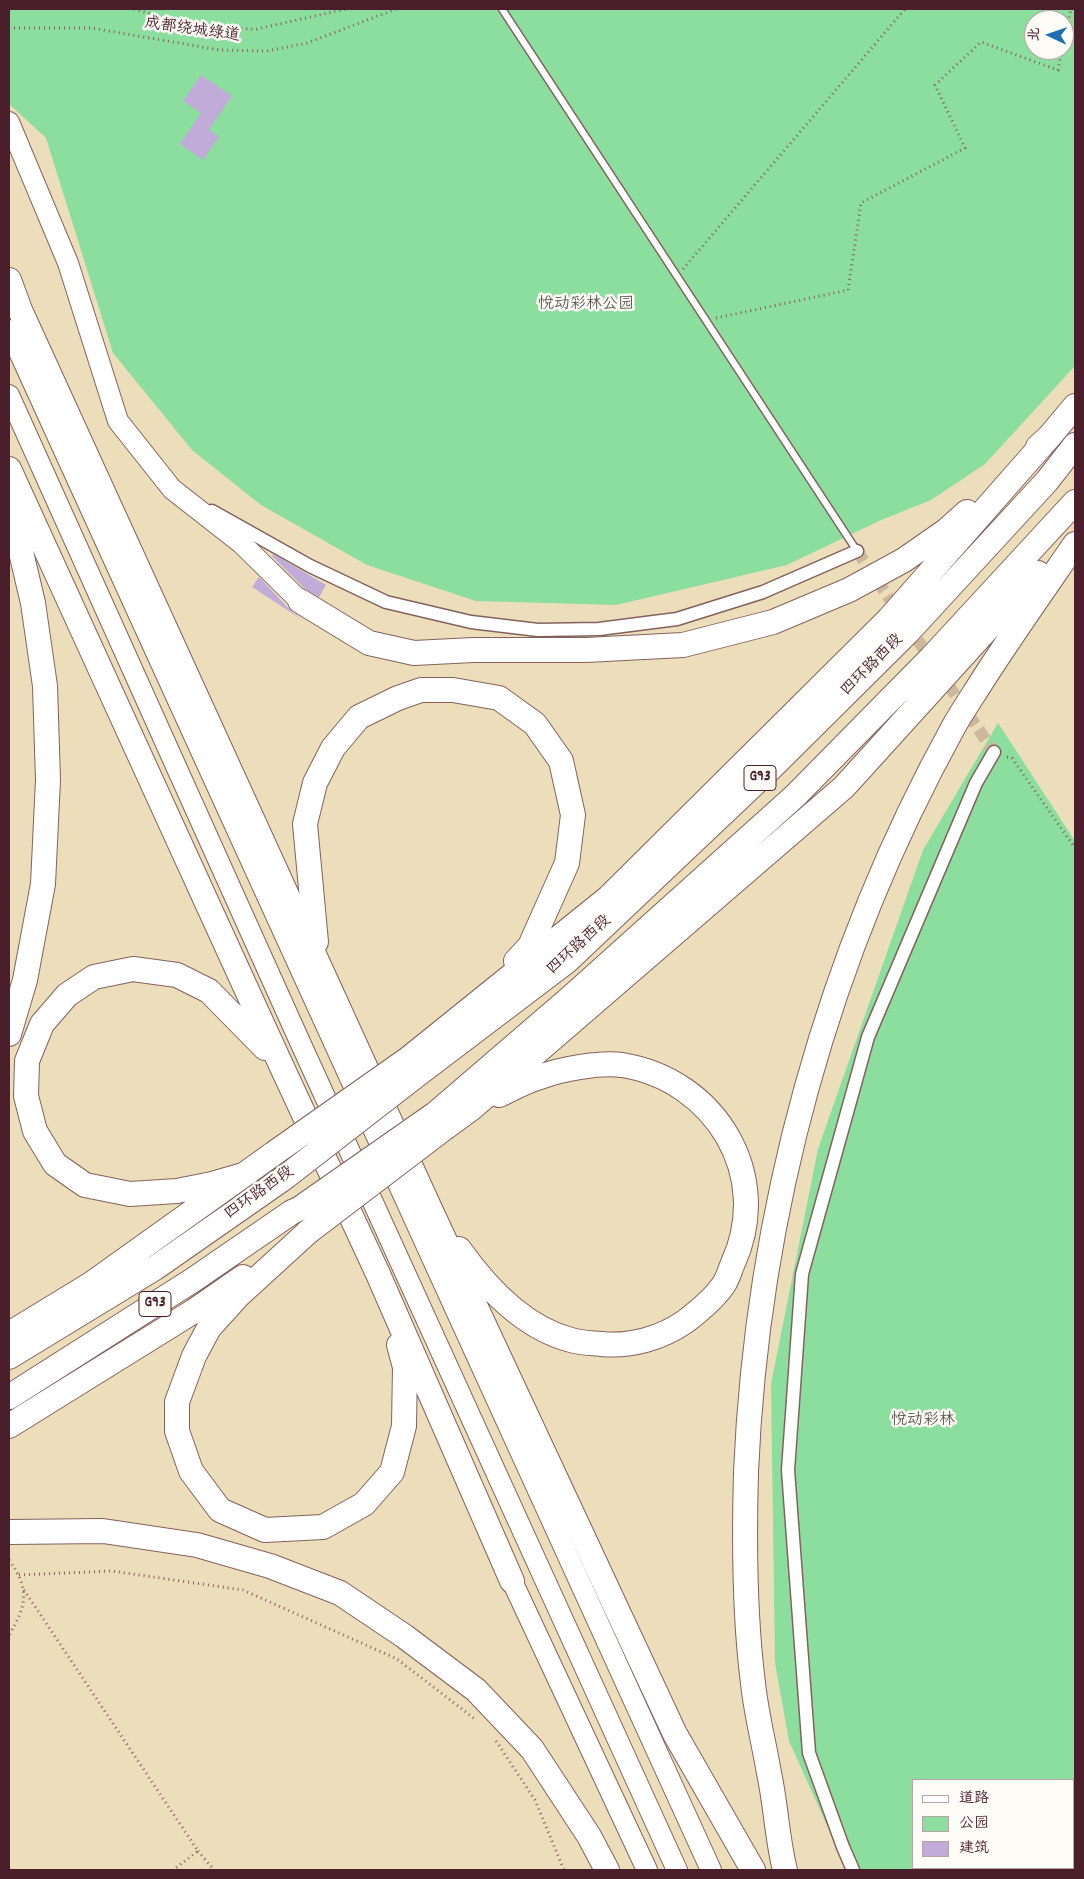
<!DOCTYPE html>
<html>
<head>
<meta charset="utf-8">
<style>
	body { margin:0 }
	#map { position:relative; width:1084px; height:1879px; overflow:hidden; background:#ecdeba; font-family:Dekko,"LXGW WenKai TC",sans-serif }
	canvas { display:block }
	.frame { position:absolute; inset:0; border:10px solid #4a1f2b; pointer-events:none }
	.legend { position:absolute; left:912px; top:1779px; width:162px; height:90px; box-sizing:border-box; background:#fdfcf7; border:1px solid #b5a4a5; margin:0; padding:6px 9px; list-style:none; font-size:15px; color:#4a1f2b }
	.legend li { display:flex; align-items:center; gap:10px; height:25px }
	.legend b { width:25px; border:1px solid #b5a4a5 }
	.north { position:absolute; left:1024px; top:10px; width:50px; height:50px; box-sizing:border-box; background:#fdfcf7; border:1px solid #b5a4a5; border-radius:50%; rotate:273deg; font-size:14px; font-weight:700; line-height:20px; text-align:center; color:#4a1f2b }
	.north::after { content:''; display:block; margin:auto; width:18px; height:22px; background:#1f6fb2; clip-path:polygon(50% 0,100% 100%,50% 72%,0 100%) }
</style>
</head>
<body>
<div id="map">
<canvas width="1084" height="1879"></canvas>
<div class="frame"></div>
<ul class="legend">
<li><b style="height:6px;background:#fff"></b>道路</li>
<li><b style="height:14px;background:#8cde9f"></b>公园</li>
<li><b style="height:14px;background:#c0abd9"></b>建筑</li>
</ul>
<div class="north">北</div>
</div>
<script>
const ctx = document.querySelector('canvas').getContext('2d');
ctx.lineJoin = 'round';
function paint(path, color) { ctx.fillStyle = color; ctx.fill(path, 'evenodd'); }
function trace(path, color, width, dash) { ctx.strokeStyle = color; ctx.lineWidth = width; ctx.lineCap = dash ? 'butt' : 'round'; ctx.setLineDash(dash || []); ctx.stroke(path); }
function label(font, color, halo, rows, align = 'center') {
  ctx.font = font + ' Dekko,"LXGW WenKai TC",sans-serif'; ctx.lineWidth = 5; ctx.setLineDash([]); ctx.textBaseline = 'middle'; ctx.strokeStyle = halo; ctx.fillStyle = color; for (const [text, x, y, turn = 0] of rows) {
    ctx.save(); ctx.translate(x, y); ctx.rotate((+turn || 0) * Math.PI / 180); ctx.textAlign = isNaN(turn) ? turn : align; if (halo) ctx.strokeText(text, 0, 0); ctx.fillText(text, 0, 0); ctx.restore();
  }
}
paint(new Path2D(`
	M9,9H1075V366L985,464L931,500L879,521L787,565L616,605L476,601L367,565L261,505L192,450L113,353L46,138L9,104ZM1034,20H1064V50H1034Z
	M998,723L1075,841V1870H847L789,1741L775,1663L771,1384L818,1149L923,850ZM913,1780H1073V1868H913Z`), '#8cde9f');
paint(new Path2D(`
	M201,75L232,96L209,130L219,137L203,160L180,144L201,113L183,101Z
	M273,554L326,585L319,597L304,588L272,556Z
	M259,577L292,612L304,621L252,587Z`), '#c0abd9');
trace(new Path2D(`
	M857,551L994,752`), '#ccb89d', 12, [12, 6]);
const service = new Path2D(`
	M502,9L857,551`);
const minor = new Path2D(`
	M212,511L310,566L386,602L471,622L538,630L599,629L677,619L763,592L857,551
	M853,1870L843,1847L809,1753L788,1470L802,1274L868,1037L976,783L994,752`);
const primary = new Path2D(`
	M9,122L68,263L118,421L172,489L241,543L300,601
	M9,330L711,1870
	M9,395L300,1042L677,1870
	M512,1581L647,1870`);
const motorway = new Path2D(`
	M9,280L20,310L431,1211L675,1734L753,1870
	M1038,447L1049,437L1075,406
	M9,469L281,1065L378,1274L512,1581
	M9,501L33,603L45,686L48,780L43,884L25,980L9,1034
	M300,601L369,643L414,653L473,650H586L683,645L773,622L849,590L904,560L947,530L967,512
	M316,942L305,824L315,783L333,748L359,717L398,698L421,690H453L499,698L535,724L561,761L573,815L567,863L530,946L516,961
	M408,1059L608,898L889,619L1049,437
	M413,1078L566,962L772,767L908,632L1047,481L1075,445
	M435,1114L571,997L795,796L931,658L1075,502
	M446,1127L472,1108L844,787L1038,573
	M243,1175L212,1184L177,1191L130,1194L85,1185L55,1164L35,1131L26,1096L27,1061L42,1024L67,995L94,977L133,969L177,975L209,991L265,1048
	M308,1232L238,1296L209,1328L194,1356L177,1402V1431L191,1471L220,1510L265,1530L323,1527L364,1504L392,1472L404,1426L405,1367L399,1345
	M459,1249C486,1287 524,1328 571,1340C580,1343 591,1343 601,1344C631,1347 662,1338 686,1321C699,1311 715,1298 724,1284C728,1278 730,1270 733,1263C773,1176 716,1080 622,1065C600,1062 561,1069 540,1077C526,1081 512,1089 499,1095
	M9,1334L91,1284L273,1154
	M9,1357L155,1268L284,1178
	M9,1397L193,1280L292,1212L299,1209
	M9,1426L194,1311L243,1277
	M9,1532L103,1531L197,1545L270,1566L340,1593L404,1636L476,1690L532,1749L589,1836L607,1870
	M785,1870C777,1839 776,1805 769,1773C764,1743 756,1713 753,1683C744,1613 744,1542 746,1472C757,1212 828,954 954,726C963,710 974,694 984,678C1013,633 1044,589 1075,544`);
trace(service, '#83625d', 9);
trace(minor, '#83625d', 15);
trace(primary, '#83625d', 22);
trace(motorway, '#83625d', 26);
trace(new Path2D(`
	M134,9L198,28L257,29L346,9
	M9,28H91L220,50L267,51L307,43L396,9
	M1064,42L1071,9
	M683,269L905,9
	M716,318L848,290L861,203L965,148L935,85L981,42L1058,70L1062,50
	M1007,757L1012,758L1075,848
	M9,1560C30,1589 27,1605 9,1635
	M19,1575L112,1571L243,1590L397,1659L475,1719
	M24,1590L198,1851L173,1870
	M496,1741L535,1800L564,1870
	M198,1851L214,1870`), '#83625d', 3, [1, 4]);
trace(service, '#fff', 6);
trace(minor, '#fff', 12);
trace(primary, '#fff', 20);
trace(motorway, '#fff', 24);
const motorwayBridge = new Path2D(`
	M273,1154L408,1059
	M284,1178L413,1078
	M299,1209L435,1114
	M308,1232L446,1127`);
trace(motorwayBridge, '#83625d', 26, []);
trace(motorwayBridge, '#fff', 24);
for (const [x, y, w] of [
	[760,778,32],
	[155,1304,32]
]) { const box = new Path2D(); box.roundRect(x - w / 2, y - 12.5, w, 25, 4); ctx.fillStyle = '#fdfcf7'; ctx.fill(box); trace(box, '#4a1f2b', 1); }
label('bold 15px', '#4a1f2b', null, [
	["G93",760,778],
	["G93",155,1304]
]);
label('16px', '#4a1f2b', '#fdfcf7', [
	["成都绕城绿道",192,31,8],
	["四环路西段",873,666,-45],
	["四环路西段",580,946,-42],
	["四环路西段",260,1194,-35]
]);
label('16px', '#5e584e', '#fdfcf7', [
	["悦动彩林公园",586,306],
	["悦动彩林",923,1422]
]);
</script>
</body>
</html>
